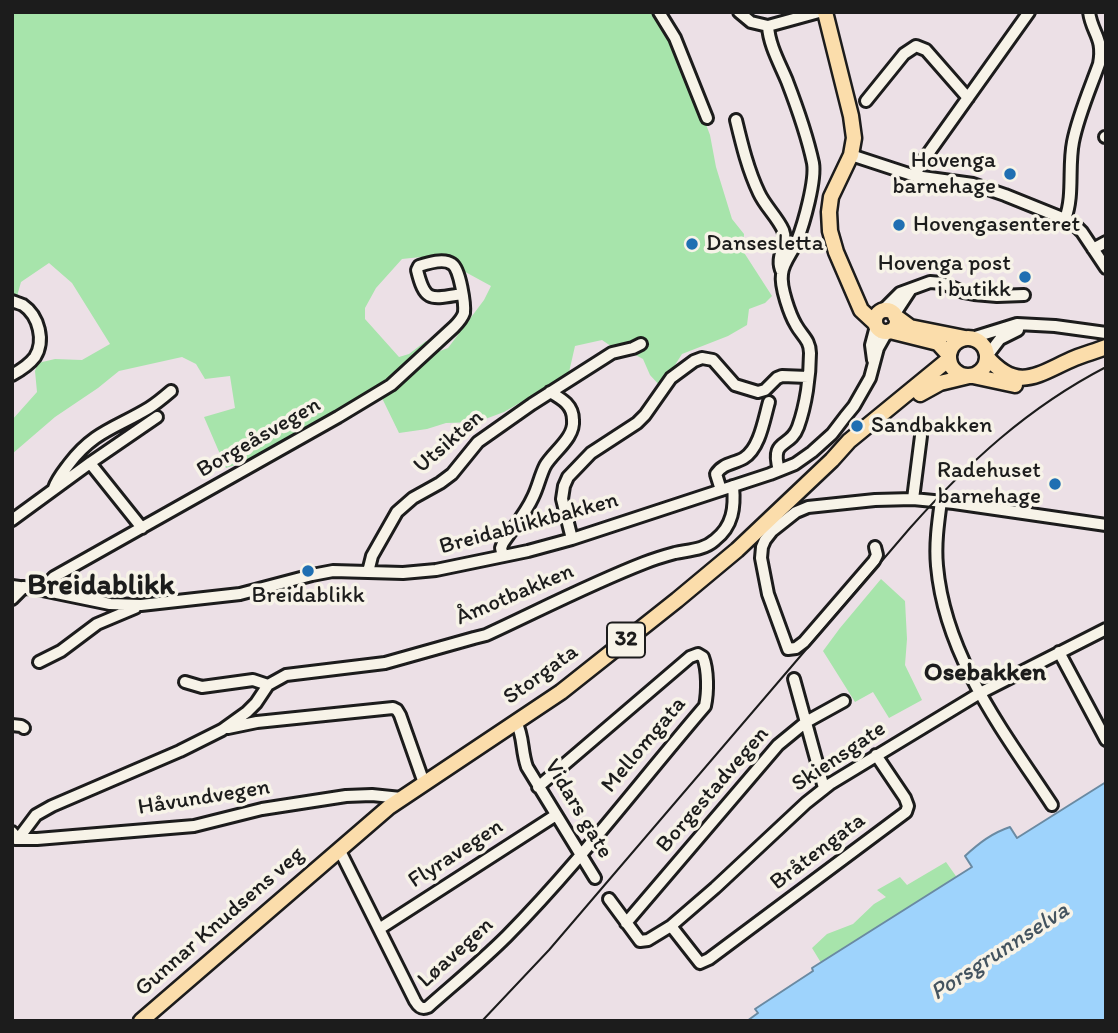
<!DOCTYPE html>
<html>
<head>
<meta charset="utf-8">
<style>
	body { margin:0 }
	#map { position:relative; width:1118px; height:1033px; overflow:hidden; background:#ece0e6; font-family:Itim,sans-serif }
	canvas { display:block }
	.frame { position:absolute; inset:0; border:14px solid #1c1c1c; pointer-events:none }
</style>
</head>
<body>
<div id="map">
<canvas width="1118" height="1033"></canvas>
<div class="frame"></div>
</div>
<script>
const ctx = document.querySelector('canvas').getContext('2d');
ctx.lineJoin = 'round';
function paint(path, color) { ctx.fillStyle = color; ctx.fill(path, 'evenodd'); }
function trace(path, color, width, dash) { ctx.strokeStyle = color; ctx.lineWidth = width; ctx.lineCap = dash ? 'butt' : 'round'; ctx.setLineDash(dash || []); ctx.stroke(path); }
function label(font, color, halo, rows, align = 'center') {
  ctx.font = font + ' Itim,sans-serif'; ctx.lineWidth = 7; ctx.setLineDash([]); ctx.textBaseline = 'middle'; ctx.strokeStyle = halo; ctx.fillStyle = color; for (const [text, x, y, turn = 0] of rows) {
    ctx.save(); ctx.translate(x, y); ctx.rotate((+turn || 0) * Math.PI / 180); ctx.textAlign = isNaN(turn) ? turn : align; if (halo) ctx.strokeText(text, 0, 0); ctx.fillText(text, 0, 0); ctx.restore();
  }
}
paint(new Path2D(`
	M12,12H658L682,61L710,135L716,167L732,219L744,234L743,251L772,296L765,303L749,309L747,325L728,336L682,354L661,387L650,375L643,359L628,351L621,353L602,340L575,346L567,381L556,389L547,387L504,412L488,418L476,422L446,423L427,429L399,433L381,396L262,456L226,468L204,417L235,408L230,376L205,379L196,364L182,357L119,371L98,388L55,417L12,454V420L37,392L35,371L38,363L55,359L82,360L110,344L72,283L49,263L21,282L17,296L12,295ZM421,257L458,268L491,286L484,300L448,348L440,351L426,341L409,354L399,357L365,319V308L376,288L402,259Z
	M881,579L905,601L907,639L905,665L922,700L889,718L873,692L855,702L823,651L840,628Z
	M946,862L958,879L823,966L812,948L827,934L853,924L874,904L886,897L877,890L900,877L907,885Z`), '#a7e4ab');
const water = new Path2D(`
	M1106,782V1021H747L758,1013L755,1009L813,971L812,968L972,867L965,856C979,843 992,833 1010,827L1017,838Z`);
paint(water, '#9ed3fc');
trace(water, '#6a8aa2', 2);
const minor = new Path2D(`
	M659,12L675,38L707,118
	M739,12L751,22L768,26L819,12
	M768,26C769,45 780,64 787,81C797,107 807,135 813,163C816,180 804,223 797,241C793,252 783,262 782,274C780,287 790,315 796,325C802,336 810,340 810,353C810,376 806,405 798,427C790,449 770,438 779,470
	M866,101L904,54L916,46L926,50L968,98
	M736,120C742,145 748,170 759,193C765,206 777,217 783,230C789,244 774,256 782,272
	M1105,137H1106
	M851,155L915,176L973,184L1005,195L1072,222L1082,232L1106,268
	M915,176L920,165L1029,12
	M1065,219C1074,196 1068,167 1073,142C1078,116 1090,89 1099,64C1104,37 1092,34 1089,12
	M1093,249L1106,242
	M12,301C14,302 21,304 23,305C39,316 45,341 35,357C29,365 21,370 12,375
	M882,311L900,293L930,282L942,283L963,292L974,294L997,296L1024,295
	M894,315L911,289
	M972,338L1017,324L1055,326L1106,333
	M987,356L1000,339L1018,330
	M873,360L871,345L876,326
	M90,463L142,528
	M54,488C57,479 63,472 69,464C94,431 116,428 149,408C157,403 164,397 171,391
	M721,490L716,474C723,463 734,464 744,458C760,448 764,419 769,402
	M913,499L921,436
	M941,501C938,523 935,544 937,566C945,657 1004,732 1052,805
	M12,520L90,463L157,417
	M572,539L562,499L564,486L568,477L591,453L637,423L645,415L671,378L694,361L702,358L713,360L735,385L758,392L765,390L777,378L782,376L808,377
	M875,547L877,555L874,561L804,642L796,648L788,649L768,594L761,558L762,547L765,540L772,531L796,512L808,507L875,500L913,499L954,503L1106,525
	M503,556L501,548L503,543C513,528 526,513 533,497C538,487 540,476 545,466C553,452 575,438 573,420C573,405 562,399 550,392
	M368,572L372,556L397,512L413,498L440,483L452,474L478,442L532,404L612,353L633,348L641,344
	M12,586L42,590L110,604L141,605L240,594L312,575L333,571L403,573L436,570L528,551L572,539L770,474L795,464L812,452L832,434L845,417L854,406L870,378L878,348L887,332
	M42,590L54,577L338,417L391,385L454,327C458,323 462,319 464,313C465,304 460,269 452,264C444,258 428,263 419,266L417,270C425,303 431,299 462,294
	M12,599L24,587
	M1059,652L1106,740
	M39,662L61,651L97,624L135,608
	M794,679L824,788
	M185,682L202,687L253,680L268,685
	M516,722C524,737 521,750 527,767L595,878
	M12,725L21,726L24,728
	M228,728L257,722L393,708L397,710L400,715L424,783
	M12,832L18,839L36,815L52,806L180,751L222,730L247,712L256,703L268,685L286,675L385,663L474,638L486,635C538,611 590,584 644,563C654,559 664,556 675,553C689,550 704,550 715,540C733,526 735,507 733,486
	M15,839H37L194,826L262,809L346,796L372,795L401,798
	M339,849L415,1001C418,1006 421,1010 428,1007C454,984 482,961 507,936C578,864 639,783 705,706C708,692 708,670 703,657L698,654L690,657L538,787
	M609,899L640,941L648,940L671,926L715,888L806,803L830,784L980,693L1106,629
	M626,923L778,745L806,722L844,701
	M671,926L700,963L709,959L906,812L908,806L905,798L876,755
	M379,929L556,815`);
const major = new Path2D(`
	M825,12L851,116L854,138L851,155L831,197L829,212L830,231L836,252L861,310L875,323
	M875 321a11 11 0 1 1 22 0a11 11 0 1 1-22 0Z
	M895,316L910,327L965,338
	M890,331L938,343L949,355
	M949 357a19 19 0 1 1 38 0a19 19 0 1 1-38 0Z
	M987,357C1019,394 1039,373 1075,358C1085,354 1096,351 1106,347
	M973,376L1015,385
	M920,394L940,383L969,376
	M141,1021L389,807L561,692L677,600L737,550L832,460L849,441L949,359`);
trace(minor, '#1c1c1c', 16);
trace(major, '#1c1c1c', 19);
trace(minor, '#f7f3e8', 10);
trace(major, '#fbddab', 14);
trace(new Path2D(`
	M482,1021L549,950L910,528C968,463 1027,408 1106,367`), '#1c1c1c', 2);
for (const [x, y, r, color] of [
	[1010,174,7,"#1f6fb2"],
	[899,225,7,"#1f6fb2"],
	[692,244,7,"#1f6fb2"],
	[1025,277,7,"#1f6fb2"],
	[857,426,7,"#1f6fb2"],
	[1055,484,7,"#1f6fb2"],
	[308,571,7,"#1f6fb2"]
]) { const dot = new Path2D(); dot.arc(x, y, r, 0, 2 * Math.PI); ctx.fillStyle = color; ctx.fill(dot); trace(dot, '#f7f3e8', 2.5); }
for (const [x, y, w] of [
	[626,640,38]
]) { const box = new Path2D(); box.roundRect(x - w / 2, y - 17.5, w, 35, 5); ctx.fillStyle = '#f7f3e8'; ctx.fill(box); trace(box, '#1c1c1c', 2); }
label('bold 21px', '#1c1c1c', null, [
	["32",626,640]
]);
label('23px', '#1c1c1c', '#f7f3e8', [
	["Hovenga",996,161],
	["barnehage",996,187],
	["Hovengasenteret",913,225,"left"],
	["Dansesletta",706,244,"left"],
	["Hovenga post",1011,264],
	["i butikk",1011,290],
	["Sandbakken",871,426,"left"],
	["Radehuset",1041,471],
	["barnehage",1041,497],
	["Breidablikk",308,596,"center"]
], 'right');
label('23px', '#1c1c1c', '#f7f3e8', [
	["Borgeåsvegen",259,438,-30],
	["Utsikten",449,442,-41],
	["Breidablikkbakken",529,524,-15],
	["Åmotbakken",515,595,-23],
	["Storgata",541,675,-36],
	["Mellomgata",644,745,-50],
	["Skiensgate",839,757,-34],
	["Borgestadvegen",713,790,-49],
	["Håvundvegen",204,798,-9],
	["Vidars gate",578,809,59],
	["Bråtengata",818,852,-37],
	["Flyravegen",456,854,-33],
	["Gunnar Knudsens veg",220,922,-41],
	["Løavegen",456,953,-42]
]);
label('italic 24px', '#43535f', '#f7f3e8', [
	["Porsgrunnselva",1000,952,-33]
]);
label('bold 26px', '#1c1c1c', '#f7f3e8', [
	["Osebakken",985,673]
]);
label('bold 30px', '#1c1c1c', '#f7f3e8', [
	["Breidablikk",101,586]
]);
</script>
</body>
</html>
